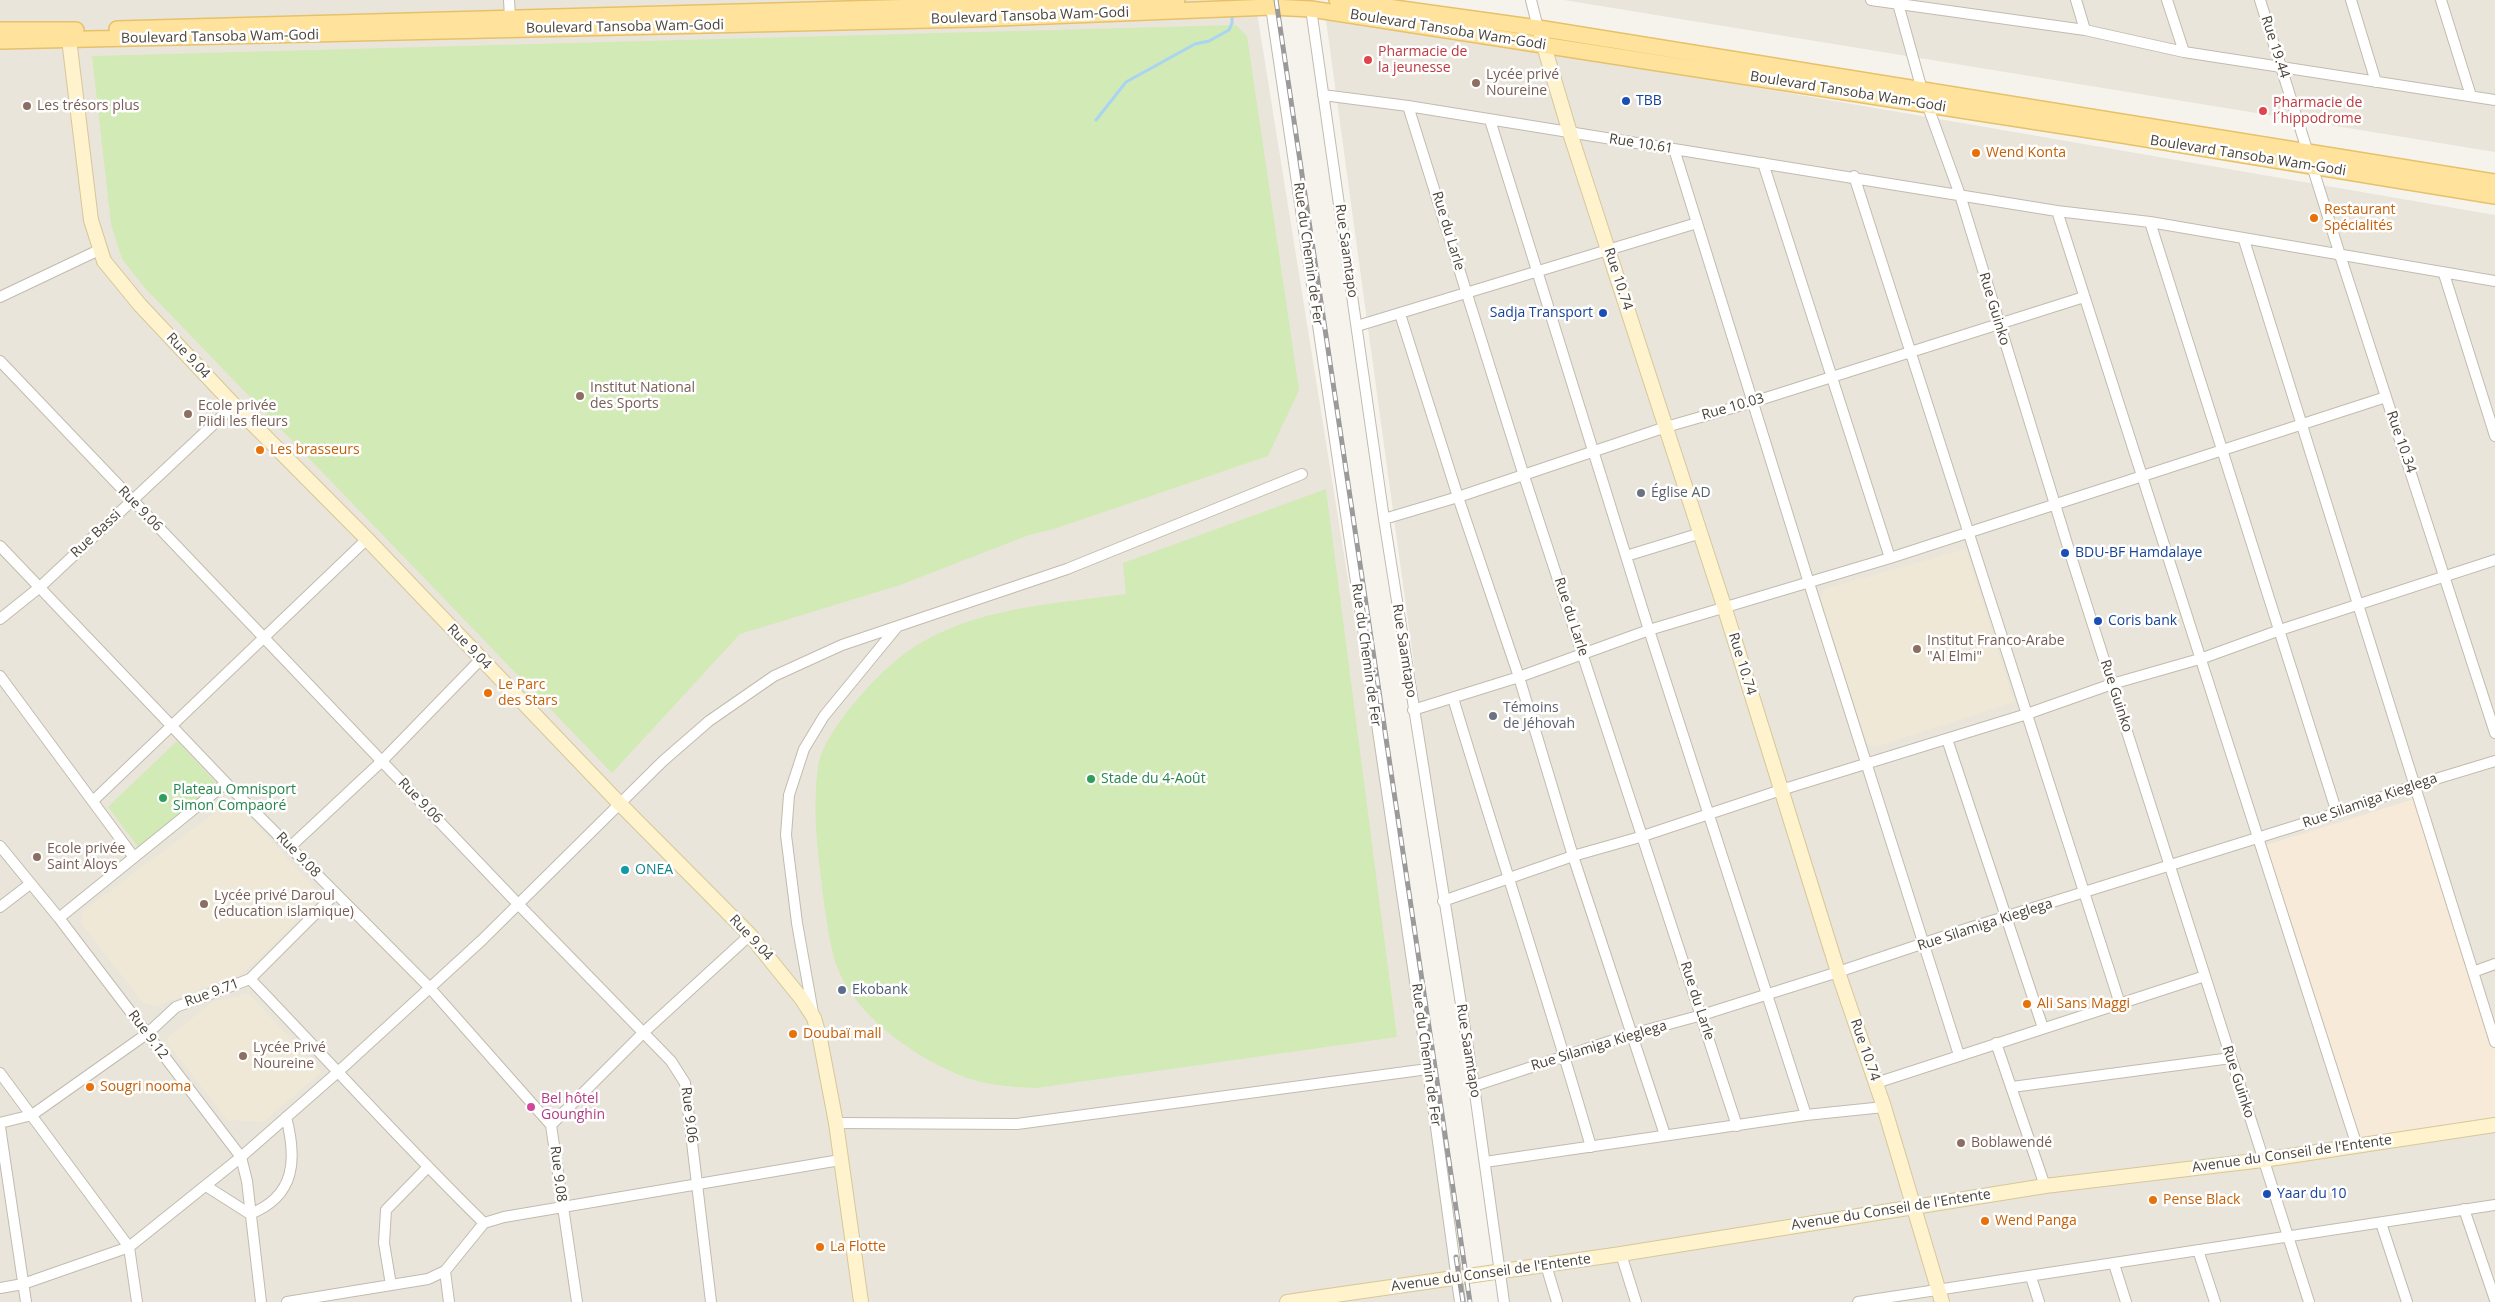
<!DOCTYPE html>
<html>
<head>
<meta charset="utf-8">
<style>
	body { margin:0 }
	canvas { display:block; background:#f6f3ec }
</style>
</head>
<body>
<canvas width="2495" height="1302"></canvas>
<script>
const ctx = document.querySelector('canvas').getContext('2d');
ctx.lineJoin = 'round';
function paint(path, color) { ctx.fillStyle = color; ctx.fill(path, 'evenodd'); }
function trace(path, color, width, dash) { ctx.strokeStyle = color; ctx.lineWidth = width; ctx.lineCap = dash ? 'butt' : 'round'; ctx.setLineDash(dash || []); ctx.stroke(path); }
function label(font, color, halo, rows, align = 'center') {
  ctx.font = font + ' "Open Sans",sans-serif'; ctx.lineWidth = 5; ctx.setLineDash([]); ctx.textBaseline = 'middle'; ctx.strokeStyle = halo; ctx.fillStyle = color; for (const [text, x, y, turn = 0] of rows) {
    ctx.save(); ctx.translate(x, y); ctx.rotate((+turn || 0) * Math.PI / 180); ctx.textAlign = isNaN(turn) ? turn : align; if (halo) ctx.strokeText(text, 0, 0); ctx.fillText(text, 0, 0); ctx.restore();
  }
}
paint(new Path2D(`
	M0,0H1255L1464,1302H0Z
	M1564,0H2495V152Z
	M1325,13L2495,215V1302H1501Z`), '#eae5da');
paint(new Path2D(`
	M2414,799L2495,1050V1123L2362,1144L2266,845Z`), '#f7ead8');
paint(new Path2D(`
	M1966,549L2014,702L1875,747L1867,744L1820,597L1825,589Z
	M233,799L323,897L242,974L156,1006L143,1003L81,923L83,911Z
	M249,994L322,1072L263,1122L227,1120L165,1040L212,1002Z`), '#efe8d6');
paint(new Path2D(`
	M1236,25L1247,36L1299,390L1268,456L1054,529L1029,535L900,585L740,634L612,773L145,288L122,259L111,224L92,56Z
	M1326,489L1397,1037L1036,1088C1011,1087 983,1085 959,1075C912,1055 854,1015 836,964C828,940 823,896 820,870C816,836 813,802 818,767C823,731 881,669 911,649C974,607 1053,604 1126,594L1123,563Z
	M177,741L221,788L139,848L108,807Z`), '#d2eab5');
trace(new Path2D(`
	M1096,120L1126,82L1195,44L1209,41L1229,30L1232,23V17`), '#a9d4f2', 3);
const street = new Path2D(`
	M509,0L510,17
	M1531,0L1538,28
	M1871,0L2085,30L2184,52L2495,100
	M1897,0L1922,90L1960,195L2069,550L2309,1302
	M2076,0L2085,30
	M2167,0L2184,52
	M2260,0L2340,255L2495,733
	M2351,0L2376,82
	M2441,0L2471,96
	M1271,7L1428,1069L1460,1302
	M1311,9L1384,519L1474,1086L1504,1302
	M1323,95L1408,106L2057,211L2150,222L2495,281
	M1408,106L1524,476L1737,1126
	M1490,120L1649,630L1806,1115
	M1674,149L1809,583L1959,1055
	M1763,163L1890,558
	M1854,176L2120,1004
	M2057,211L2357,1146
	M2150,222L2337,813
	M2244,240L2495,1042
	M2444,274L2495,436
	M0,297L99,250
	M1400,314L1458,497L1519,677L1573,856L1665,1135
	M1357,326L1697,223
	M0,361L518,904L671,1061L685,1083L711,1302
	M1384,519L1458,497L1666,427L1753,402L2084,297
	M0,546L226,783L429,987L551,1125L577,1302
	M1626,556L1701,533
	M0,619L40,587L234,405
	M0,676L133,856
	M1453,698C1498,848 1548,997 1591,1147
	M1413,710L1519,677L1649,630L1890,558L2386,397
	M1947,739L2043,1028
	M94,800L367,539
	M0,846L59,918L241,1157L247,1181L261,1302
	M290,847L382,761L481,659
	M1443,901L1573,856L1640,837L1781,790L2027,714L2112,684L2203,658L2280,630L2495,560
	M0,907L30,884
	M59,918L226,783
	M2473,972L2495,964
	M250,979C328,1060 403,1144 484,1223
	M813,1013L797,923L786,835L789,795L804,749L824,716L897,627
	M1996,1043L2045,1186
	M0,1073L129,1247L137,1302
	M1876,1083L2205,976
	M1474,1086L1632,1034L1702,1015L1838,972L1966,929L2337,813L2416,785L2495,761
	M2012,1087L2231,1058
	M0,1123L32,1115L148,1033L176,1007L250,979L335,894
	M836,1123L1017,1124L1428,1069
	M551,1125L644,1032L750,935
	M0,1127L26,1302
	M1485,1162L1806,1115L1884,1107
	M206,1186L250,1214C296,1196 297,1159 286,1117
	M2464,1209L2495,1300
	M2381,1223L2407,1302
	M2198,1250L2215,1302
	M1621,1254L1636,1302
	M2114,1264L2126,1302
	M1546,1265L1557,1302
	M445,1271L449,1302
	M2031,1277L2039,1302
	M391,1285L384,1243L386,1210L427,1168
	M0,1288L23,1284L129,1247L241,1157L339,1071L482,940L663,761L709,721L774,676L842,645L1067,569L1302,474
	M287,1302L428,1279L445,1271L484,1223L504,1217L840,1160
	M1858,1302L2495,1205`);
const secondary = new Path2D(`
	M68,31L91,220L104,261L140,305L234,405L367,539L619,803L750,935L801,998L814,1018L820,1039L836,1123L861,1302
	M1541,36L1570,133L1724,606L1838,972L1884,1107L1942,1302
	M1287,1302L1621,1254L2045,1186L2263,1160L2495,1125`);
const primary = new Path2D(`
	M1337,0L1538,28L2495,182
	M117,29L1177,0
	M0,30H76
	M0,41L973,19L1271,7L1311,9L2122,135L2495,196`);
trace(street, '#c2bbae', 12);
trace(secondary, '#d6c79b', 16);
trace(primary, '#e6c16a', 18);
trace(street, '#fff', 10);
trace(secondary, '#fff3cd', 14);
trace(primary, '#ffe39c', 15);
const rail = new Path2D(`
	M1276,0L1470,1302
	M1456,1257L1463,1302`);
trace(rail, '#9a9a9a', 5);
trace(rail, '#fff', 3, [9]);
for (const [x, y, r, color] of [
	[1368,60,5,"#e0444e"],
	[1476,83,5,"#8d6e63"],
	[1626,101,5,"#1a4fb4"],
	[27,106,5,"#8d6e63"],
	[2263,111,5,"#e0444e"],
	[1976,153,5,"#e8710a"],
	[2314,218,5,"#e8710a"],
	[1603,313,5,"#1a4fb4"],
	[580,396,5,"#8d6e63"],
	[188,414,5,"#8d6e63"],
	[260,450,5,"#e8710a"],
	[1641,493,5,"#6b7280"],
	[2065,553,5,"#1a4fb4"],
	[2098,621,5,"#1a4fb4"],
	[1917,649,5,"#8d6e63"],
	[488,693,5,"#e8710a"],
	[1493,716,5,"#6b7280"],
	[1091,779,5,"#2e9e5b"],
	[163,798,5,"#2e9e5b"],
	[37,857,5,"#8d6e63"],
	[625,870,5,"#0f9aa8"],
	[204,904,5,"#8d6e63"],
	[842,990,5,"#5c6f8a"],
	[2027,1004,5,"#e8710a"],
	[793,1034,5,"#e8710a"],
	[243,1056,5,"#8d6e63"],
	[90,1087,5,"#e8710a"],
	[531,1107,5,"#d1479c"],
	[1961,1143,5,"#8d6e63"],
	[2267,1194,5,"#1a4fb4"],
	[2153,1200,5,"#e8710a"],
	[1985,1221,5,"#e8710a"],
	[820,1247,5,"#e8710a"]
]) { const dot = new Path2D(); dot.arc(x, y, r, 0, 2 * Math.PI); ctx.fillStyle = color; ctx.fill(dot); trace(dot, '#fff', 2); }
label('14px', '#4b4439', '#fff', [
	["Boulevard Tansoba Wam-Godi",1030,16,-2],
	["Boulevard Tansoba Wam-Godi",625,27,-1],
	["Boulevard Tansoba Wam-Godi",1448,30,9],
	["Boulevard Tansoba Wam-Godi",220,37,-1],
	["Rue 19.44",2275,47,72],
	["Boulevard Tansoba Wam-Godi",1848,92,9],
	["Rue 10.61",1641,144,9],
	["Boulevard Tansoba Wam-Godi",2248,156,9],
	["Rue du Larle",1448,231,73],
	["Rue Saamtapo",1346,251,82],
	["Rue du Chemin de Fer",1308,254,82],
	["Rue 10.74",1618,279,72],
	["Rue Guinko",1994,309,73],
	["Rue 9.04",188,356,47],
	["Rue 10.03",1733,407,-16],
	["Rue 10.34",2401,442,71],
	["Rue 9.06",140,509,46],
	["Rue Bassi",96,534,-43],
	["Rue du Larle",1571,617,72],
	["Rue 9.04",469,647,46],
	["Rue Saamtapo",1404,651,81],
	["Rue du Chemin de Fer",1366,655,82],
	["Rue 10.74",1742,664,73],
	["Rue Guinko",2116,696,72],
	["Rue 9.06",420,801,46],
	["Rue Silamiga Kieglega",2370,801,-19],
	["Rue 9.08",298,855,46],
	["Rue Silamiga Kieglega",1985,925,-18],
	["Rue 9.04",751,938,47],
	["Rue 9.71",212,993,-20],
	["Rue du Larle",1697,1001,72],
	["Rue 9.12",148,1035,53],
	["Rue Silamiga Kieglega",1599,1046,-17],
	["Rue 10.74",1865,1050,71],
	["Rue Saamtapo",1468,1051,81],
	["Rue du Chemin de Fer",1426,1055,82],
	["Rue Guinko",2238,1082,72],
	["Rue 9.06",689,1115,83],
	["Avenue du Conseil de l'Entente",2292,1154,-8],
	["Rue 9.08",558,1174,83],
	["Avenue du Conseil de l'Entente",1891,1210,-9],
	["Avenue du Conseil de l'Entente",1491,1273,-8]
]);
label('14px', '#be3a42', '#fff', [
	["Pharmacie de",1378,52],
	["la jeunesse",1378,68],
	["Pharmacie de",2273,103],
	["l´hippodrome",2273,119]
], 'left');
label('14px', '#785e54', '#fff', [
	["Lycée privé",1486,75],
	["Noureine",1486,91],
	["Les trésors plus",37,106],
	["Institut National",590,388],
	["des Sports",590,404],
	["Ecole privée",198,406],
	["Piidi les fleurs",198,422],
	["Institut Franco-Arabe",1927,641],
	["\"Al Elmi\"",1927,657],
	["Ecole privée",47,849],
	["Saint Aloys",47,865],
	["Lycée privé Daroul",214,896],
	["(education islamique)",214,912],
	["Lycée Privé",253,1048],
	["Noureine",253,1064],
	["Boblawendé",1971,1143]
], 'left');
label('14px', '#164399', '#fff', [
	["TBB",1636,101],
	["Sadja Transport",1593,313,"right"],
	["BDU-BF Hamdalaye",2075,553],
	["Coris bank",2108,621],
	["Yaar du 10",2277,1194]
], 'left');
label('14px', '#c56008', '#fff', [
	["Wend Konta",1986,153],
	["Restaurant",2324,210],
	["Spécialités",2324,226],
	["Les brasseurs",270,450],
	["Le Parc",498,685],
	["des Stars",498,701],
	["Ali Sans Maggi",2037,1004],
	["Doubaï mall",803,1034],
	["Sougri nooma",100,1087],
	["Pense Black",2163,1200],
	["Wend Panga",1995,1221],
	["La Flotte",830,1247]
], 'left');
label('14px', '#5b616d', '#fff', [
	["Église AD",1651,493],
	["Témoins",1503,708],
	["de Jéhovah",1503,724]
], 'left');
label('14px', '#27864d', '#fff', [
	["Stade du 4-Août",1101,779],
	["Plateau Omnisport",173,790],
	["Simon Compaoré",173,806]
], 'left');
label('14px', '#0d838f', '#fff', [
	["ONEA",635,870]
], 'left');
label('14px', '#4e5e75', '#fff', [
	["Ekobank",852,990]
], 'left');
label('14px', '#b23c85', '#fff', [
	["Bel hôtel",541,1099],
	["Gounghin",541,1115]
], 'left');
</script>
</body>
</html>
